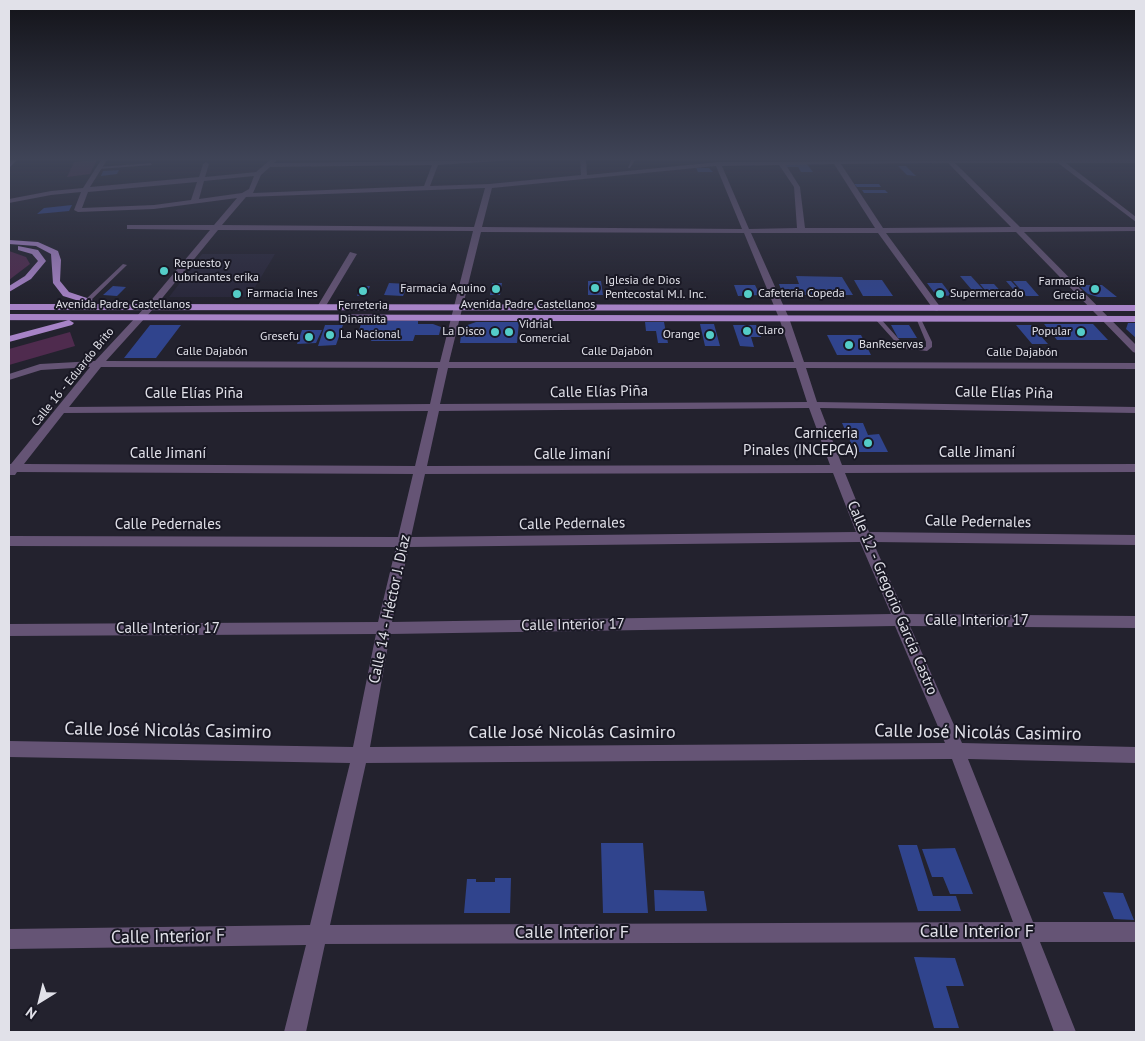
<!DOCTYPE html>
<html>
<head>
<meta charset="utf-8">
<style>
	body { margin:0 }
	#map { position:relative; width:1145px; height:1041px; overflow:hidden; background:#23222e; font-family:"PT Sans",sans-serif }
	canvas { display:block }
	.frame { position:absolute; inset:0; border:10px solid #e1e1e9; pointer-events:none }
	.north { position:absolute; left:15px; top:976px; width:50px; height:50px; -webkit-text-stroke:4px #191824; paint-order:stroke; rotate:216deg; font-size:14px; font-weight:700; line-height:20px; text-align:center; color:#e1e1e9 }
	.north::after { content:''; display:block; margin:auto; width:18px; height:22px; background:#e1e1e9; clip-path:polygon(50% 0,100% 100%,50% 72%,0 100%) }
</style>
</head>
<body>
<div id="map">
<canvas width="1145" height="1041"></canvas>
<div class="frame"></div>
<div class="north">N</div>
</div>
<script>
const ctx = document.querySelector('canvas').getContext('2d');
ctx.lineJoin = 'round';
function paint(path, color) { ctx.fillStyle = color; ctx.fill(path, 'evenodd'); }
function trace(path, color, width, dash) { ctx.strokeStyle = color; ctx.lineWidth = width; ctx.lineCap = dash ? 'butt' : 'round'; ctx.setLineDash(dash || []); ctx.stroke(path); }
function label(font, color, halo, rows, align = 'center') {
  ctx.font = font + ' "PT Sans",sans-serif'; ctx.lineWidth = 4; ctx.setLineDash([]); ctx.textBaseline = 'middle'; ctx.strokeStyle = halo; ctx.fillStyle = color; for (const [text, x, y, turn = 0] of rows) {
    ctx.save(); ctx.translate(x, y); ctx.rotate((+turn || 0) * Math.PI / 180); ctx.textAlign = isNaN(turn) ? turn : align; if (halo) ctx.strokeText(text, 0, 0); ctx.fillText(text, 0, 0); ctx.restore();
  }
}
paint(new Path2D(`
	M202,254H275L249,297H169Z`), '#29273a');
paint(new Path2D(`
	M97,160L90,174L67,177L74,162Z
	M9,251L26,257L30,264L9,280Z
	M70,332L75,346L9,365V349Z`), '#4f2b4e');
paint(new Path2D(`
	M784,164H807L813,172H801L798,167H786Z
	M898,166H906L916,176L907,175Z
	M696,168H709L713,172H698Z
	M119,170L117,174L101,176L103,171Z
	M854,184H879L881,187H857Z
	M862,190H885L888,193H864Z
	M72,205L69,211L37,214L44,208Z
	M796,276L842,277L853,295H783L779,284H799Z
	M960,276H971L989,296H977Z
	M854,280H882L893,296H863Z
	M588,281H601L603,295H588Z
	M1006,281H1011L1024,295H1018Z
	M1013,281H1026L1039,296H1026Z
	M389,283L408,284L403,296L384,295Z
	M492,283H502L500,295H490Z
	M927,283H942L952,296L936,295Z
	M980,284H994L1005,296H990Z
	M734,285H755L760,295L738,296Z
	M1078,285H1102L1117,297H1098L1088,294Z
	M113,286L126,287L117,296L103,295Z
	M361,286H370L366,296H357Z
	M378,321H418V324H433L441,327L439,335H415L413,341H371L373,336H357L361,324H377Z
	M476,322H519L517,343H460L462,327Z
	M645,322H664L668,343H658L656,331H646Z
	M1128,323H1136V338L1126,329Z
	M700,324H714L720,346H705Z
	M1044,324H1093L1108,340H1057Z
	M150,325H181L156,358H124Z
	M325,325H343L336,345L318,346Z
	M733,325H756L761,337H751L754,347L740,346Z
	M891,325H909L917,338H898Z
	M1016,325H1031L1048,344H1032Z
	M302,330H322L316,343L297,344Z
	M827,335H861L871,355H837Z
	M842,423H863L868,435L879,434L888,452H855Z
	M601,843H643L648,913H603Z
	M898,845H917L933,896H956L961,911H918Z
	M955,848L973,894H950L943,877H932L922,849Z
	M495,878H511L510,913H464L467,879H476V882H495Z
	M654,890L704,891L707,911H655Z
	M1103,892L1123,893L1134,920L1114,919Z
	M914,957L955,958L964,986H946L959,1028H934Z`), '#30448d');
paint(new Path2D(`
	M631,160H635L630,168H628Z
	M151,163L152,165L99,169L97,168L99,167Z
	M123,264L127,265L88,303H84V301Z
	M875,317H879L905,346L926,347V342L916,318L920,317L932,342V347L927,351L901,348L875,319Z`), '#655475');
paint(new Path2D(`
	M101,160H107L90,187L199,177L203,164L206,162L209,164L205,177L256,172L270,160H277L274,163L514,160L438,165L430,186L489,184L581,175L580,160H586L587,175L718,162L1136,160V163H1066L1136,217V222L1058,163H955L1020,227H1136V231L1024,232L1136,345V353L1133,352L1016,232L886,233L941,308L937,311L934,310L878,233H751L789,318L804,362L1136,363V369L806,368L817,402L1136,407V413L820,408L842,465L1136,464V472L845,473L869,532L1136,535V545L873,542L905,614L1136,616V628L910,626L962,743L1136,747V763L968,759L1033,922H1136V942H1040L1076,1032H1054L1021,942L325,944L306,1032H284L306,945L9,949V929L310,925L350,763L9,757V741L353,747L376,634L9,636V624L378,622L396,547L9,546V536L398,537L413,474L17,472L15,475H9V464H11L90,367L41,370L9,380V374L40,364L95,361L148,304L210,230L130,229H127V225H214L237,198L154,209L78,212L74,210L81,192L51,195L9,203V199L51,191L83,188ZM948,163L1011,227L883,228L841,164ZM834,164L875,228H805L800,187L786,165ZM432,165L424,186L253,193L261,175L270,167ZM779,165L794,187L797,228L749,229L722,166ZM716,166L742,229L482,227L492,188ZM254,176L249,189L242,193L199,199L204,181ZM197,182L191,200L154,205L82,208L88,192ZM485,188L474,227L222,225L246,197ZM218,230L473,231L440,362L106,361L154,308ZM481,232L744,233L779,318L794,362H449ZM101,367L438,368L430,404L69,407ZM448,368H796L807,402L440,404ZM809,408L830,465L427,466L439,411ZM428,411L415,466L24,464L64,413ZM833,473L856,532L411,537L425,474ZM860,542L891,614L392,622L409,547ZM895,626L945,743L370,747L390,634ZM952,759L1013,922L330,925L366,763Z
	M350,252L357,254L324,309H318L317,307Z`), '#655475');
paint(new Path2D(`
	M10,160H17L9,168V162Z`), '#8a6fa3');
paint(new Path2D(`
	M9,240L38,242L58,251L61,260L60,281L69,292L96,301V304L1136,305V311L9,310V304H89L63,296L53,283L51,254L36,246L9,244Z
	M18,246L38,250L46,261L31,279L9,292V286L25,276L38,261L32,254L18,250Z
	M9,314L1136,316V322L9,320Z
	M69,320L74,323L72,325L9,342V336Z`), '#a783c7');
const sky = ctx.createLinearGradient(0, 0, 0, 306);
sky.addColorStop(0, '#131319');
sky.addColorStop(0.52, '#3f4457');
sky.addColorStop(1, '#3f445700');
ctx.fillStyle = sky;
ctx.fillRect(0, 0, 1145, 306);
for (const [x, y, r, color] of [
	[164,271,5,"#54cdc8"],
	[595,288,5,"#54cdc8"],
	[496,289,5,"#54cdc8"],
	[1095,289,5,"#54cdc8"],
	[363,291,5,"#54cdc8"],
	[237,294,5,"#54cdc8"],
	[748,294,5,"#54cdc8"],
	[940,294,5,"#54cdc8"],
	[747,331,5,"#54cdc8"],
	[495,332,5,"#54cdc8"],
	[509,332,5,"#54cdc8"],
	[1081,332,5,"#54cdc8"],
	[330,335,5,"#54cdc8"],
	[710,335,5,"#54cdc8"],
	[309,337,5,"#54cdc8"],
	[849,345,5,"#54cdc8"],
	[868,443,5,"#54cdc8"]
]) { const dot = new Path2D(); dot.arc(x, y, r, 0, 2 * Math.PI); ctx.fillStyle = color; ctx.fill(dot); trace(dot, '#191824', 2); }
label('12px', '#e1e1e9', '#191824', [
	["Repuesto y",174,264],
	["lubricantes erika",174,278],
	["Iglesia de Dios",605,281],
	["Pentecostal M.I. Inc.",605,295],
	["Farmacia",1085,282,"right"],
	["Grecia",1085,296,"right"],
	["Farmacia Aquino",486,289,"right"],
	["Farmacia Ines",247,294],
	["Cafetería Copeda",758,294],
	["Supermercado",950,294],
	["Ferreteria",363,306,"center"],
	["Dinamita",363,320,"center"],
	["Vidrial",519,325],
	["Comercial",519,339],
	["Claro",757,331],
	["La Disco",485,332,"right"],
	["Popular",1071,332,"right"],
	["La Nacional",340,335],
	["Orange",700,335,"right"],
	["Gresefu",299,337,"right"],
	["BanReservas",859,345]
], 'left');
label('12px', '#e1e1e9', '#191824', [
	["Avenida Padre Castellanos",123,305],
	["Avenida Padre Castellanos",528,305],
	["Calle Dajabón",212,352],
	["Calle Dajabón",617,352],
	["Calle Dajabón",1022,353],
	["Calle 16 - Eduardo Brito",73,377,-51]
]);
label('15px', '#e1e1e9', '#191824', [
	["Calle Elías Piña",599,392,-1],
	["Calle Elías Piña",1004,393,1],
	["Calle Elías Piña",194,394],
	["Calle Jimaní",977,453],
	["Calle Jimaní",168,454],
	["Calle Jimaní",572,455],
	["Calle Pedernales",978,522,1],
	["Calle Pedernales",572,524,-1],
	["Calle Pedernales",168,525],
	["Calle 12 - Gregorio García Castro",892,598,67],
	["Calle 14 - Héctor J. Díaz",390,609,-78],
	["Calle Interior 17",977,621],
	["Calle Interior 17",573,625,-1],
	["Calle Interior 17",168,629]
]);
label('15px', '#e1e1e9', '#191824', [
	["Carniceria",858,434],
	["Pinales (INCEPCA)",858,451]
], 'right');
label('18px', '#e1e1e9', '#191824', [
	["Calle José Nicolás Casimiro",168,731,1],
	["Calle José Nicolás Casimiro",572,733],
	["Calle José Nicolás Casimiro",978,733,1],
	["Calle Interior F",977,932],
	["Calle Interior F",572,933],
	["Calle Interior F",168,937,-1]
]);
</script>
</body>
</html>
